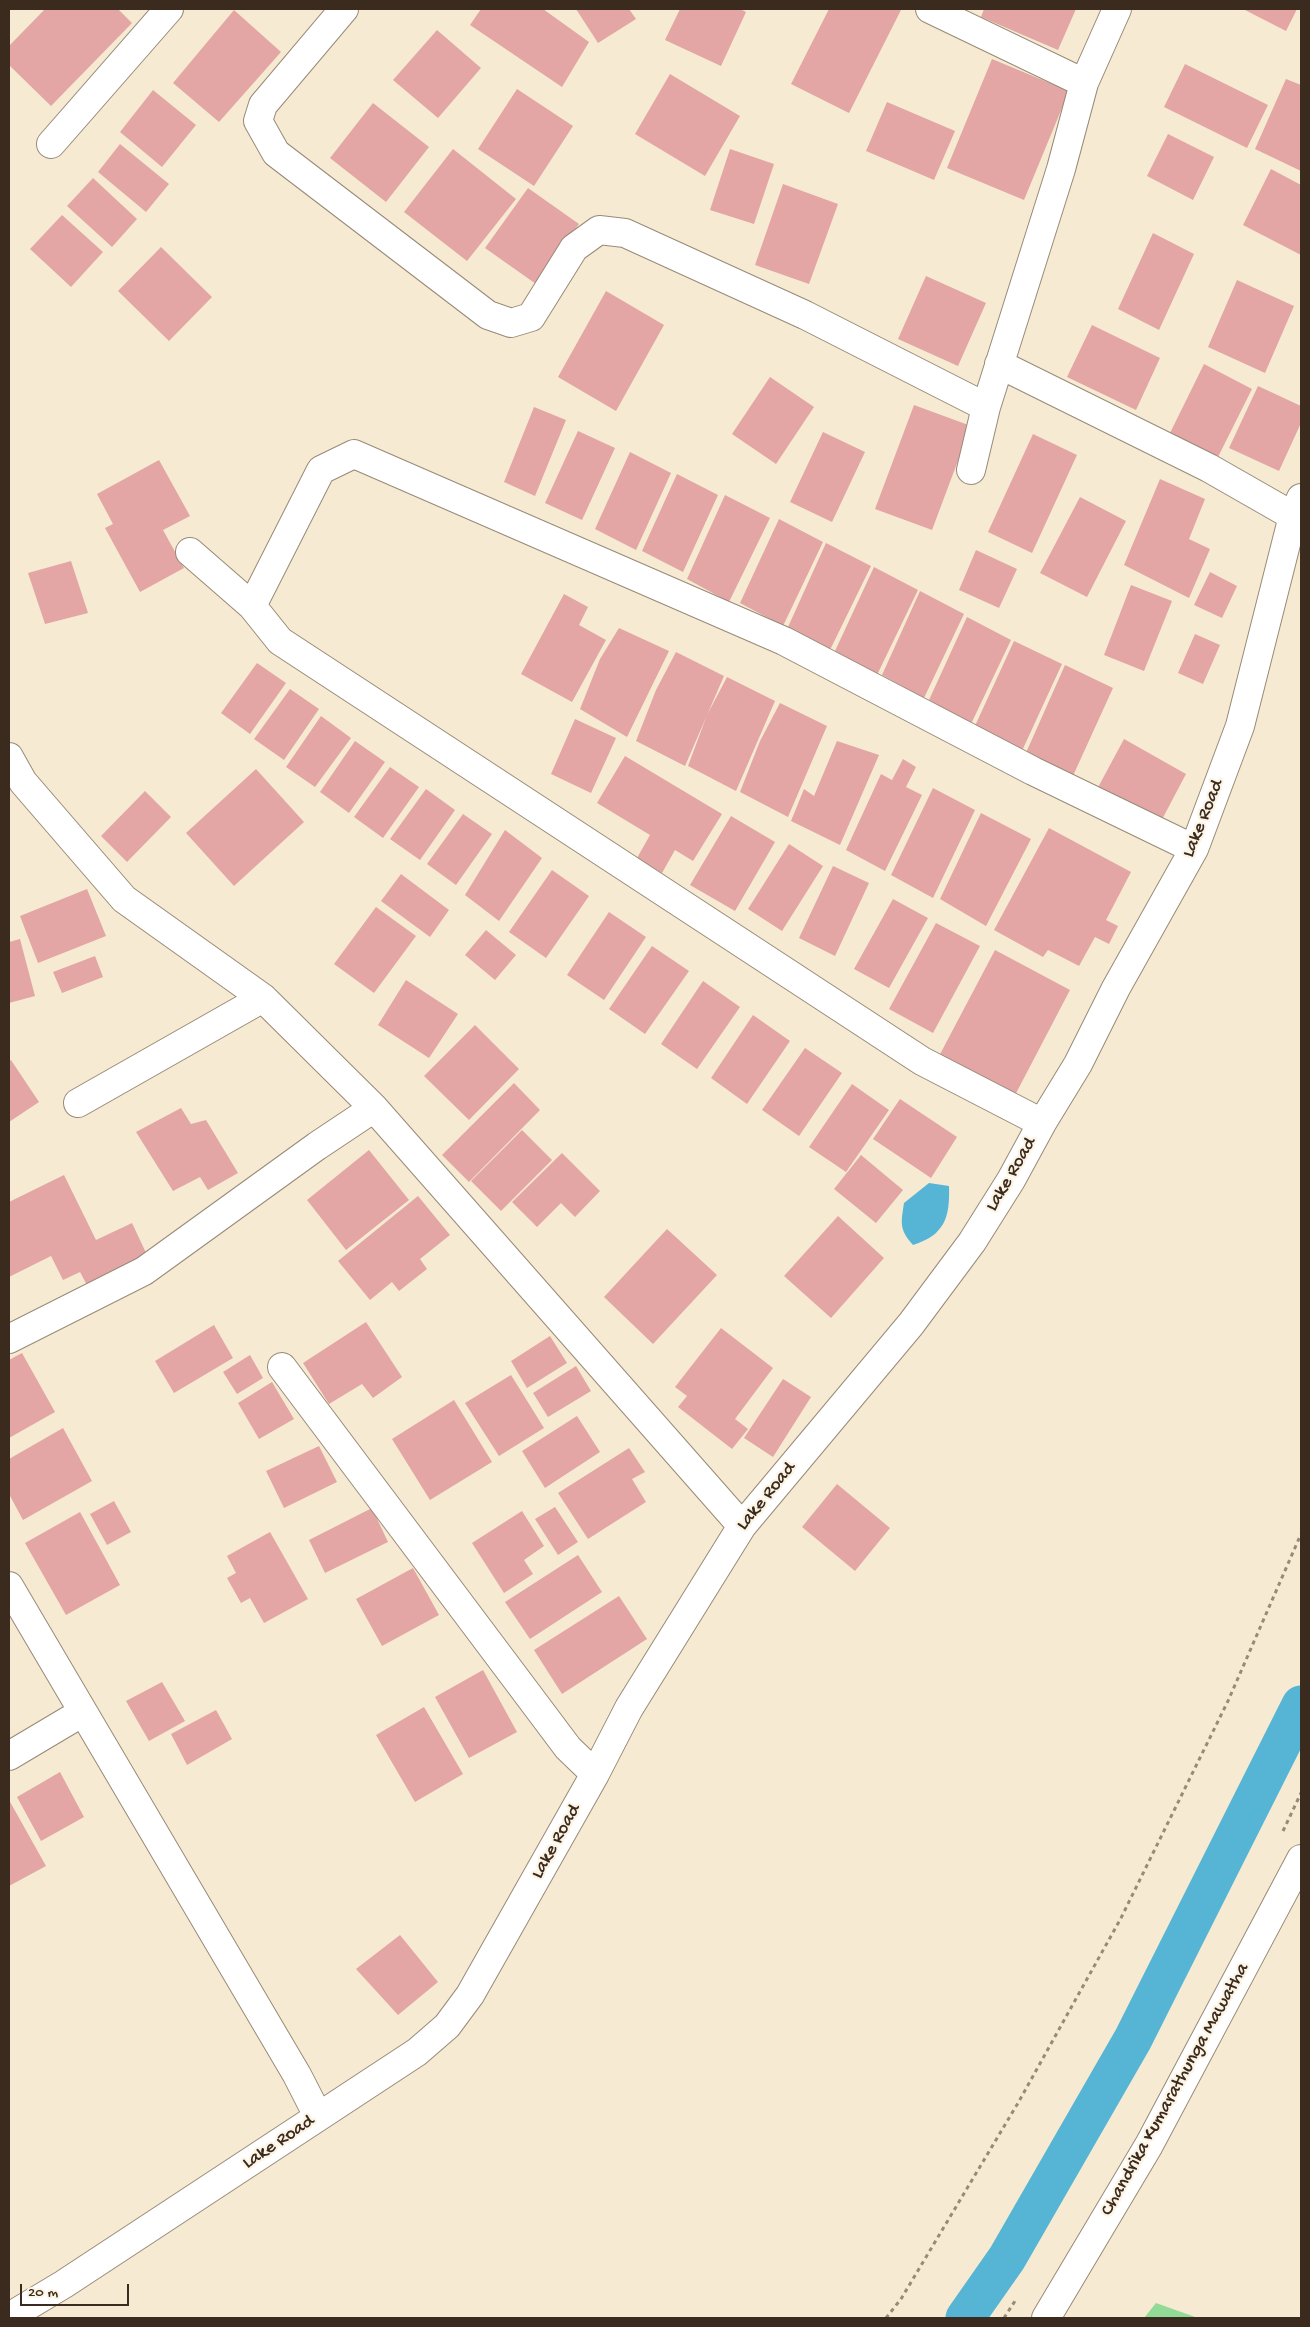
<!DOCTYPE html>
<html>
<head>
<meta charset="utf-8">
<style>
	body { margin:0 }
	#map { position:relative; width:1310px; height:2327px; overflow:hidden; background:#f6ead2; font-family:"Gochi Hand",sans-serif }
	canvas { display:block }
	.frame { position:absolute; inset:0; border:10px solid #3b2a1e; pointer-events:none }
	.scale { position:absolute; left:20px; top:2284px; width:109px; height:22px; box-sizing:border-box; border:2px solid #3b2a1e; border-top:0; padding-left:6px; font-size:15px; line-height:18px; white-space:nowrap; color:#3b2a1e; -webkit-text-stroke:4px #fcf5e5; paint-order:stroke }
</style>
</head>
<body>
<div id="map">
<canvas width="1310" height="2327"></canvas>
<div class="frame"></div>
<div class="scale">20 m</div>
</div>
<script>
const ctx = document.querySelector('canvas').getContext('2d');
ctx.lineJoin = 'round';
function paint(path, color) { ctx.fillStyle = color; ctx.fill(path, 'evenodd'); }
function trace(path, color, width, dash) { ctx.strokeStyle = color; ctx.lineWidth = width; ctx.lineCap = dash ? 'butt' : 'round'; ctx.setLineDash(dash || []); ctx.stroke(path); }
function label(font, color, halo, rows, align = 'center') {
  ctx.font = font + ' "Gochi Hand",sans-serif'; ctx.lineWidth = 4.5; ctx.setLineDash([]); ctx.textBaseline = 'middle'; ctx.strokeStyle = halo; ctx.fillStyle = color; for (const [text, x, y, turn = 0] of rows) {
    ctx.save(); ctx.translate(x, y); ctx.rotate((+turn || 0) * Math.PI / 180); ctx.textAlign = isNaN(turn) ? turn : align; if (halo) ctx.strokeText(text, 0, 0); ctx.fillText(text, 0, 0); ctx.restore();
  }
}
paint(new Path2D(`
	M1156,2303L1198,2318H1144Z`), '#91db96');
paint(new Path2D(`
	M929,1183L949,1186C950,1217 945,1235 913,1245C899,1229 901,1223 904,1203Z`), '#56b5d5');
trace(new Path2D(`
	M965,2318L1007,2258L1133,2039L1301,1705`), '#56b5d5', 39);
paint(new Path2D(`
	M45,9H118L132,23L51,106L9,65V46Z
	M481,9H543L589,42L562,87L470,25Z
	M576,9H629L636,19L598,43Z
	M680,9H740L746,12L721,66L665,40Z
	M829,9L901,10L849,113L791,84Z
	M984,9H1076L1058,50L981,17Z
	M1243,9H1297L1286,31Z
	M234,10L281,52L219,122L173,83Z
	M437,30L481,68L438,118L393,80Z
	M992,59L1069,91L1024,200L947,168Z
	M1185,64L1268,105L1247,148L1164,107Z
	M670,74L740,116L705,176L635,134Z
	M1286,79L1301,85V171L1255,149Z
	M517,89L573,126L534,186L478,149Z
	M153,90L196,125L162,167L120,132Z
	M887,102L955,131L934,180L866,151Z
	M373,103L429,147L386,202L330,158Z
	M1168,134L1214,157L1193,200L1147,176Z
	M120,144L169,184L146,212L98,172Z
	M453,149L516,199L467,261L404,212Z
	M730,149L774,164L754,224L710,210Z
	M1271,169L1301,185V255L1243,225Z
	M93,178L137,219L112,247L67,206Z
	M783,184L838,204L809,284L755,265Z
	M528,188L579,224L536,284L485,248Z
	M62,215L103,252L71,287L30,249Z
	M1153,233L1194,254L1159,330L1118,309Z
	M161,247L212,297L169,341L118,291Z
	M926,276L986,303L958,366L898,339Z
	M1237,280L1294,306L1265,373L1208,347Z
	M606,291L664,325L616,411L558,377Z
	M1092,325L1160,358L1136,410L1067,377Z
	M1204,364L1252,389L1218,457L1170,433Z
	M770,377L814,407L776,464L732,434Z
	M1258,386L1301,406V423L1279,471L1229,448Z
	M914,405L971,426L932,530L875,509Z
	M534,407L566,420L535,496L504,482Z
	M578,431L615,448L582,520L545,503Z
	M823,432L865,452L832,522L790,502Z
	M1033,434L1077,455L1032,553L988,532Z
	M630,452L671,473L636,550L595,529Z
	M159,460L190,516L163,530L184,568L140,592L105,528L113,524L97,494Z
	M677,474L718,495L683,572L642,551Z
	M1160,479L1205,499L1189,539L1210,549L1189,598L1124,565Z
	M725,495L770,518L729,602L687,579Z
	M1080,497L1126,521L1087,597L1040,573Z
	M779,519L823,542L783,626L740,603Z
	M826,543L871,566L830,650L788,627Z
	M976,550L1017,569L999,608L959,590Z
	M71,561L88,613L45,624L28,573Z
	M874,567L918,590L877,675L835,651Z
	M1210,572L1237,586L1222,618L1194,605Z
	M1131,585L1172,601L1144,671L1104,655Z
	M920,591L964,614L924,698L882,675Z
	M564,594L588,607L579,625L606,640L572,702L521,674Z
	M967,617L1011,640L971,724L929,700Z
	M619,628L669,651L627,737L580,709L600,659Z
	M1195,634L1220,645L1203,684L1178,673Z
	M1014,641L1062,664L1021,753L974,728Z
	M676,652L724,676L685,766L636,741L656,690Z
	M257,663L286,683L250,734L221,713Z
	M1065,665L1113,688L1072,778L1025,755Z
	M727,677L775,701L736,791L688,766L707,715Z
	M290,689L319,709L284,760L254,739Z
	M780,703L827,726L788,817L740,792L760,741Z
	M321,716L351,738L315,787L286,767Z
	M575,719L616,738L591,793L551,774Z
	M1124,739L1186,774L1158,827L1095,793Z
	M355,741L385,762L349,813L320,792Z
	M837,741L879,755L840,845L791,821L804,789L814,796Z
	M625,756L722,814L693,861L675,850L662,873L637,858L650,835L597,803Z
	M903,759L916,767L906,787L922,795L885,871L846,850L881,774L892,780Z
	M390,767L419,787L383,838L354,817Z
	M256,769L304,822L234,886L186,833Z
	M933,788L975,810L933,898L891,875Z
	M426,789L455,810L420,860L390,839Z
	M145,791L171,817L127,862L101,836Z
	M981,813L1031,839L986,926L940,899Z
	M463,814L492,834L456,885L427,864Z
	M731,816L775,842L735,911L690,885Z
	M1049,828L1131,872L1106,920L1118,926L1109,944L1095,937L1079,966L1048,950L1043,957L994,930Z
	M505,830L542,858L499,921L465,895Z
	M789,844L823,866L782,931L748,909Z
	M833,866L869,883L835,956L799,938Z
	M552,870L589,896L546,958L509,932Z
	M401,874L449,910L430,937L381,901Z
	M87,889L106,936L38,963L20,916Z
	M893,899L928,918L889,988L854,969Z
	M376,907L416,936L374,993L334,964Z
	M609,912L646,937L604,1000L567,975Z
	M936,923L980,946L933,1033L889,1009Z
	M486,930L516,955L495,980L465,955Z
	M20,939L35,996L9,1003V942Z
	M652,946L689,971L645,1034L609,1009Z
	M995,950L1070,990L1013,1099L938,1058Z
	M95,956L103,977L62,993L53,972Z
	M406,980L458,1014L429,1058L378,1025Z
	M703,981L740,1007L697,1069L661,1044Z
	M753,1015L790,1041L747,1104L711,1078Z
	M475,1025L519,1069L469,1120L424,1076Z
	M805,1048L842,1073L799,1136L762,1110Z
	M11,1060L39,1102L9,1122V1061Z
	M514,1083L540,1110L469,1182L442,1155Z
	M852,1084L889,1110L846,1172L809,1147Z
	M900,1099L957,1137L931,1178L873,1139Z
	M181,1108L191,1124L206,1120L238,1173L208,1190L200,1177L173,1191L136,1132Z
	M522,1130L552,1160L501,1211L471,1181Z
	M369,1150L409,1200L346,1250L307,1200Z
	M562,1153L600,1191L575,1217L561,1203L537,1227L512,1202Z
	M861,1155L903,1190L876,1223L834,1189Z
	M64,1175L96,1240L132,1223L148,1257L88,1287L80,1272L63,1280L51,1256L9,1277V1202Z
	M418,1196L450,1235L420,1259L427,1269L399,1291L392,1282L370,1300L338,1261Z
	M838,1216L884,1258L831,1318L784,1276Z
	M667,1229L717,1275L653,1344L604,1297Z
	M366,1322L402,1377L373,1398L362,1384L329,1404L303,1363Z
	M214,1325L233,1358L174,1393L155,1361Z
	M721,1328L773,1368L735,1419L748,1429L732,1449L678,1407L687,1396L675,1387Z
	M550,1336L567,1363L527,1388L511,1361Z
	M22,1353L55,1412L9,1438V1360Z
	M250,1355L263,1378L237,1394L223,1372Z
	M576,1366L591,1391L548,1417L533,1393Z
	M511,1375L544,1428L499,1456L465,1403Z
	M783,1379L811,1397L773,1457L744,1438Z
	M272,1382L294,1419L259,1439L238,1403Z
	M454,1400L492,1462L430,1500L392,1439Z
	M577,1416L600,1452L545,1488L522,1451Z
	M63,1428L92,1481L23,1520L9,1494V1459Z
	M319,1446L337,1482L284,1508L266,1471Z
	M629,1448L645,1472L632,1479L646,1502L588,1539L558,1493Z
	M837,1484L890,1528L855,1571L802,1527Z
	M114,1501L131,1532L107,1545L90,1514Z
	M555,1507L578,1542L558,1555L535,1519Z
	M372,1508L388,1542L325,1573L309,1540Z
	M522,1511L544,1546L524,1560L533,1574L504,1593L472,1543Z
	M80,1512L120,1585L66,1615L25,1543Z
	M270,1532L308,1599L264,1623L250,1598L241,1603L227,1578L236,1573L227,1556Z
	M578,1555L602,1592L530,1639L505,1602Z
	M413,1568L439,1615L382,1646L356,1599Z
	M619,1596L647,1639L562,1694L534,1650Z
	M483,1670L517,1732L469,1758L435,1697Z
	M162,1682L185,1721L149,1741L126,1701Z
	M424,1707L463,1774L415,1802L376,1735Z
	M216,1710L232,1739L187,1765L171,1734Z
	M60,1772L84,1817L41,1841L17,1797Z
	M9,1800L46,1866L9,1886Z
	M400,1935L438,1982L398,2015L356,1969Z`), '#e3a6a4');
const minor = new Path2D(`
	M344,9L263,105L258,121L276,153L488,315L511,323L531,317L574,248L599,230L625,233L805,315L986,407
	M930,9L1084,83
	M51,144L169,9
	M999,364L1209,468L1293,516
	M971,470L986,407L1061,169L1084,83L1117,9
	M190,552L252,606L280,641L922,1061L1042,1123
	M252,606L321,470L354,454L784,641L1033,771L1194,849
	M9,757L23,782L124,899L263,998L374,1108L742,1526
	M78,1103L263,998
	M9,1339L144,1271L317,1146L374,1108
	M282,1367L568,1748L595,1774
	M9,1586L297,2075L318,2116
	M9,1756L83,1712
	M9,2317L64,2284L417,2052L447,2026L470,1995L595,1774L629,1708L742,1526L911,1324L972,1242L1011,1180L1042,1123L1078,1064L1116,988L1194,849L1240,726L1293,516L1301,498`);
const secondary = new Path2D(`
	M1046,2318L1149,2145L1301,1859`);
trace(minor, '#988a78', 30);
trace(secondary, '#988a78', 30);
trace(new Path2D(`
	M1283,1831L1301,1793
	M886,2318L901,2299L1018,2103L1121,1918L1228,1701L1301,1534
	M1004,2318L1015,2301`), '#988a78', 3, [4, 4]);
trace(minor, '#fff', 28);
trace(secondary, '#fff', 28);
label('19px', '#3b2a1e', '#fcf5e5', [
	["Lake Road",1204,819,-68],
	["Lake Road",1012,1175,-60],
	["Lake Road",767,1497,-51],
	["Lake Road",557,1842,-61],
	["Chandrika Kumarathunga Mawatha",1176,2090,-61],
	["Lake Road",279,2143,-34]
]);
</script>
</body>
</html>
